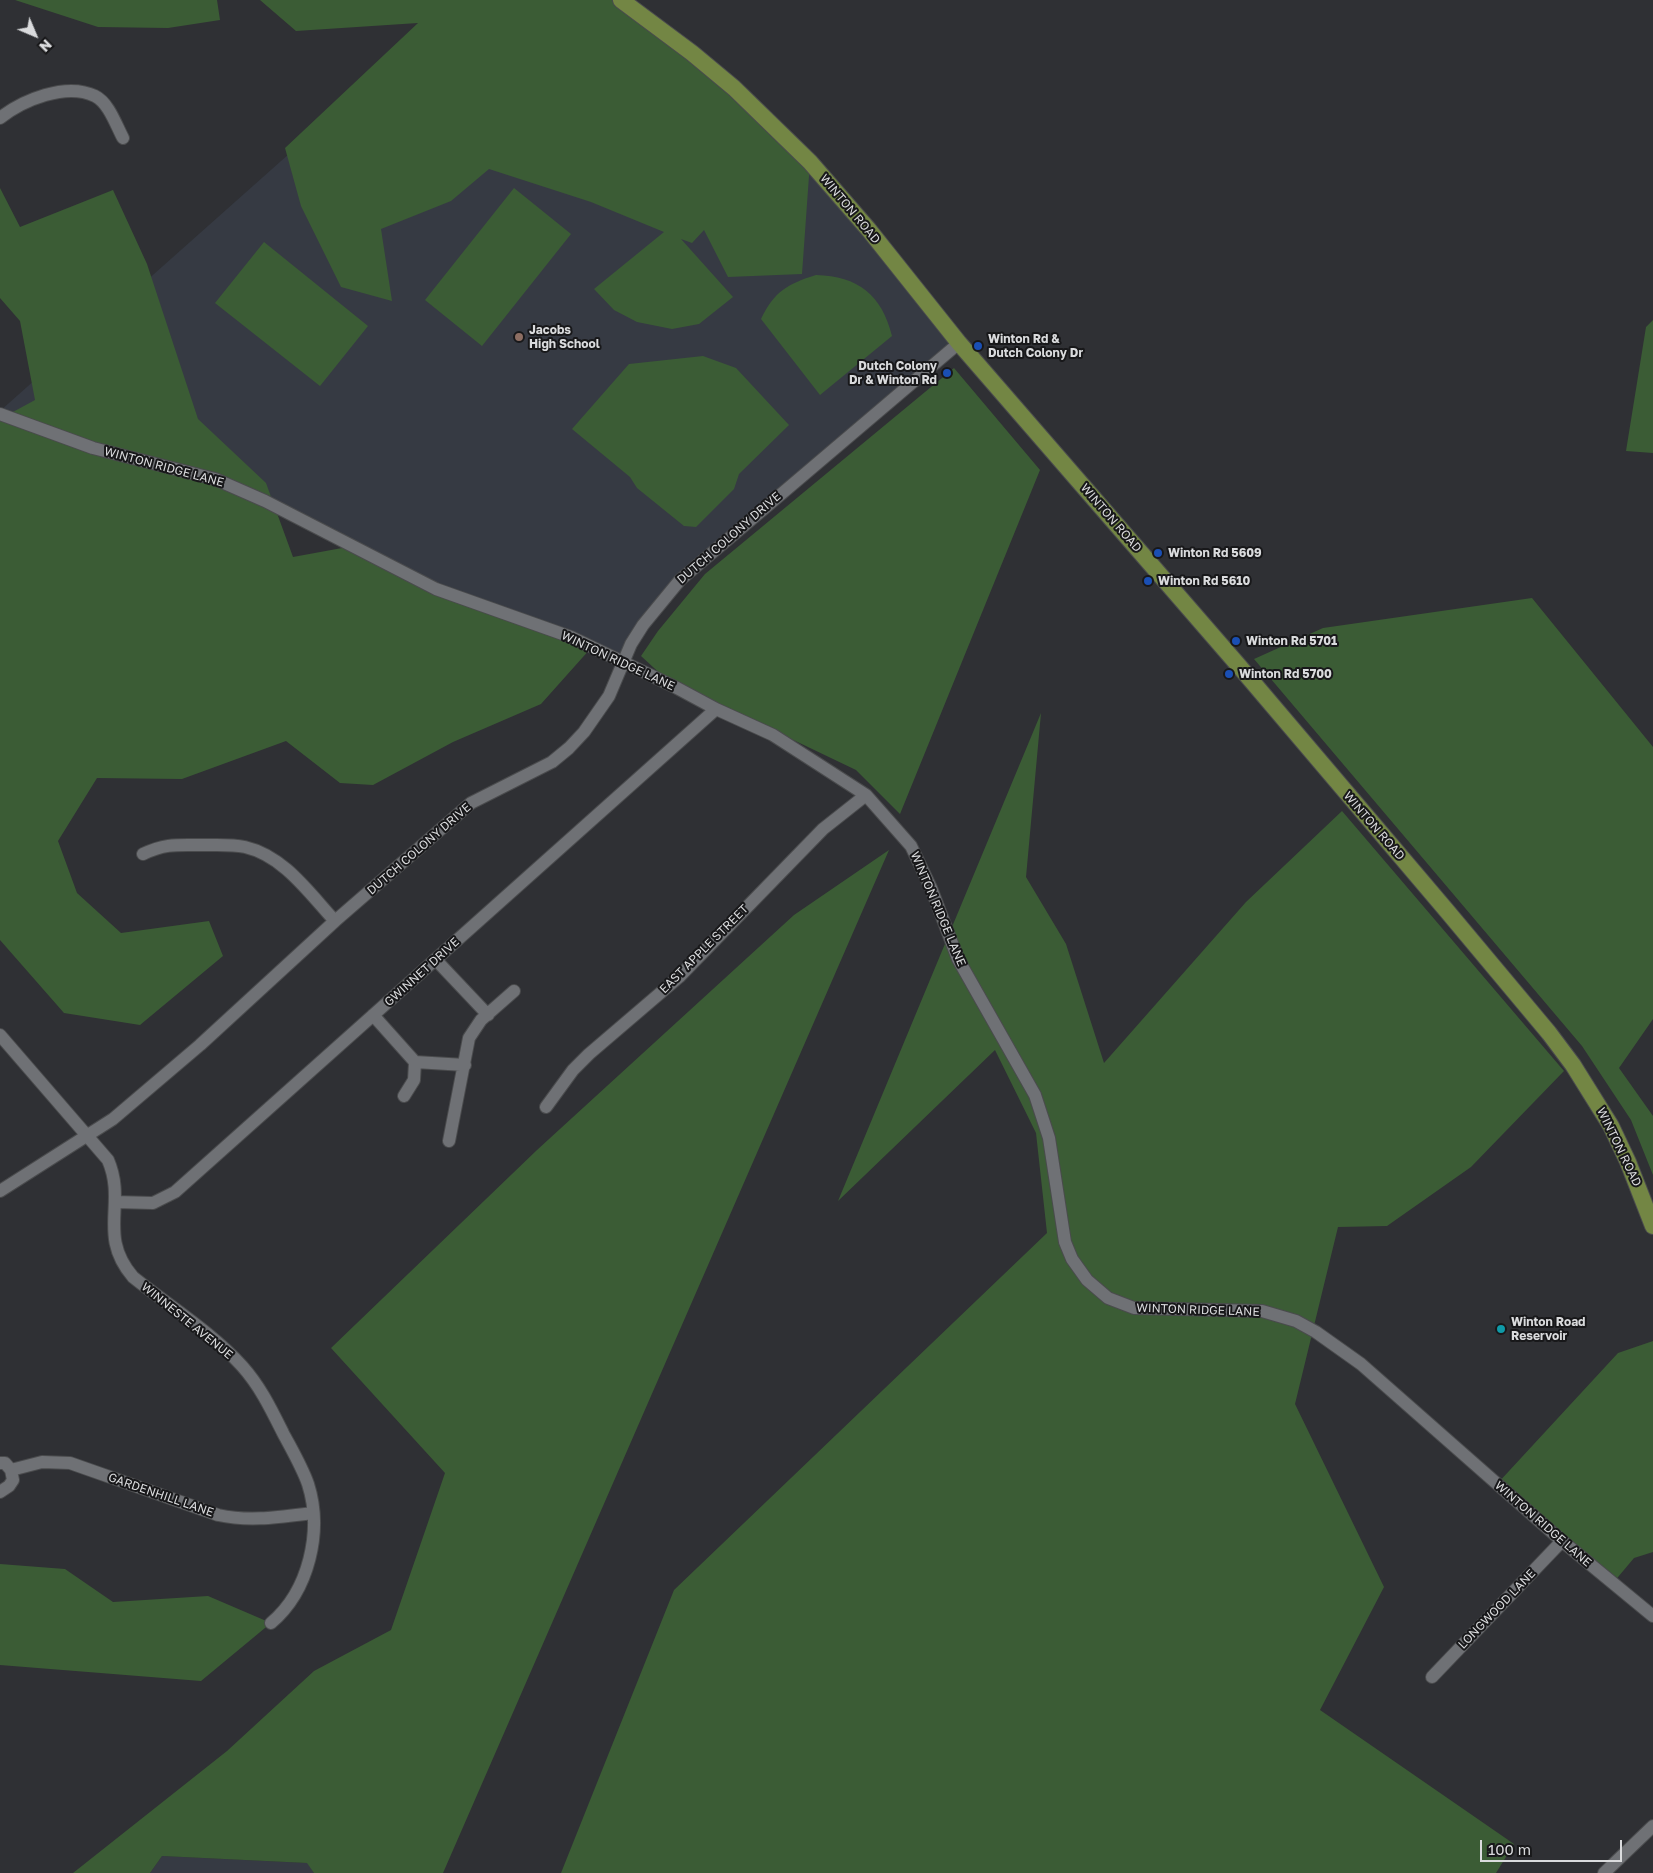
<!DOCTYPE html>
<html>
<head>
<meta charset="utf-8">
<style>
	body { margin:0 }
	#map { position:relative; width:1653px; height:1873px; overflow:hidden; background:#2f3034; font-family:"Golos Text",sans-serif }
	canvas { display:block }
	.north { position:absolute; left:10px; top:10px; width:50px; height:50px; -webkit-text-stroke:4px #18181a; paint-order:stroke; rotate:135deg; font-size:14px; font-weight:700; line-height:20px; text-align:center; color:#dadbdd }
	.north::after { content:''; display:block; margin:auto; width:18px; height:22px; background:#dadbdd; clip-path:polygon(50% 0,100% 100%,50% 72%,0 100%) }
	.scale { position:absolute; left:1480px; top:1840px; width:142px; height:22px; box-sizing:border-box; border:2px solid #dadbdd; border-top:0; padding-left:6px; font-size:15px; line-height:18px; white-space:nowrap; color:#dadbdd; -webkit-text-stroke:4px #18181a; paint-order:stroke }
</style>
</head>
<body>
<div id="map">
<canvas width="1653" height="1873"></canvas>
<div class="north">N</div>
<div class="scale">100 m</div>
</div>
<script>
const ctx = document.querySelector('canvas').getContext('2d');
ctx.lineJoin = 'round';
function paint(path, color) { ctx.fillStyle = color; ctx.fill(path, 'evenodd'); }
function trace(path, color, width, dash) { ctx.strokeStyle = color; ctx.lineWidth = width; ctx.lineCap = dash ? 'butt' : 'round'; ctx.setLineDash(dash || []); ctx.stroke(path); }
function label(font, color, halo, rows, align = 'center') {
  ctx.font = font + ' "Golos Text",sans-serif'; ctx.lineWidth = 4; ctx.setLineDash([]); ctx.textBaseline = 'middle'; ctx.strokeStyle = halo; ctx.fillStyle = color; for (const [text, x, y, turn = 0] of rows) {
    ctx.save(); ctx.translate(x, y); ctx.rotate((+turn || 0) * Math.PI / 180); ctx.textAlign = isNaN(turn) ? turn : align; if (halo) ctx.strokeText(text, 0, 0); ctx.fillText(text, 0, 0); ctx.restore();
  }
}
paint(new Path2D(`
	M462,0L734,88L959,343L680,580L623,664L481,604L265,501L0,411Z
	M162,1856L308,1863L314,1873H150Z`), '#363a43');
paint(new Path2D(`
	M15,0H217L220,20L168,28L98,27Z
	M260,0H621L810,162L802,274L728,277L704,230L692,243L681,239L733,297L699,324L672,329L637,322L614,310L594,289L664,232L591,202L489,169L451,201L381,229L392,301L341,287L301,206L285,148L418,23L296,31Z
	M0,188L20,227L113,190L147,264L198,419L266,483L293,557L353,546L436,589L591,648L541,704L453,742L373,785L340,783L286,741L182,779L97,778L58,841L77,893L121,933L209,921L223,956L140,1025L64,1013L0,940V419L35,400L20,321L0,298Z
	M514,188L571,234L482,346L425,300Z
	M264,242L368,326L320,386L215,303Z
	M816,275C858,276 882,295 892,336L820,395L761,319C774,292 787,284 816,275Z
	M1653,320V453L1626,451L1646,327Z
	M703,356L736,368L789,425L739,474L734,489L696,527L684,526L637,488L630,477L572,429L629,364Z
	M954,368L1040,470L900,814L856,770L666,679L641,656L658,631L705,574Z
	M1532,598L1653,747V1019L1619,1068L1653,1116V1175L1631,1120L1582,1046L1254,659L1323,628Z
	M1041,713L1026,877L1066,944L1104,1063L1246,902L1342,811L1564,1071L1471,1167L1387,1226L1338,1227L1295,1404L1384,1587L1320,1710L1514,1844L1496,1873H561L674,1590L1047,1233L1036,1133L995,1050L838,1201Z
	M889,850L443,1873H314L307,1863L162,1856L150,1873H73L227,1751L314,1671L391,1630L445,1473L331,1348L537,1150L794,915Z
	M1653,1341V1552L1634,1558L1613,1583L1497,1484L1618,1353Z
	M0,1564L65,1569L113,1602L208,1596L271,1623L201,1681L0,1665Z`), '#3b5c35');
const minor = new Path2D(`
	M0,118C23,100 66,82 95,96C109,103 116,125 123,138
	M0,414L93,448L215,479L265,501L436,589L571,637L677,688L716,709L773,735L866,795L911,846L931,888L958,959L1035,1095L1049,1138L1065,1242L1072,1259L1087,1280L1108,1298L1134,1308L1262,1311L1296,1321L1316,1332L1361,1364L1562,1541L1653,1616
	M143,854C166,843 178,845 203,845C217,845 231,844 245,847C284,856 309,893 335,921
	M436,960L488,1015
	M373,1015L415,1062L414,1080L404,1096
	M0,1035L108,1160C127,1204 97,1235 133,1277C169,1306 211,1332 242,1366C260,1386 271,1409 283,1433C292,1450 302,1467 308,1484C323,1531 309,1591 271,1623
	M415,1062L465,1065
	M546,1107L573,1070L589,1054L679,977L823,829L866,795
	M449,1141L469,1038L481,1020L514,991
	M0,1191L113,1119L200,1045L335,921L471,803L552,762L569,748L584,732L609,696L631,644L643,625L680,580L959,343
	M115,1202L153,1203L175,1192L716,709
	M0,1463H5L11,1470L13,1480L9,1486L0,1492
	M11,1470L42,1462L70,1463L218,1515C250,1522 280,1517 313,1513
	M1432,1677L1562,1541
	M1604,1873L1653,1826`);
const major = new Path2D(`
	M621,0L692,53L734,88L810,162L869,230L959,343L1239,666L1447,911L1549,1033L1573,1065L1611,1126L1628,1162L1653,1226`);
trace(minor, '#4a4b4d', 14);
trace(major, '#4a4b4d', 18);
trace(minor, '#6f7175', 12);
trace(major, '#738644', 16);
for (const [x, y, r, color] of [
	[519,337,5,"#8d6e63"],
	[978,346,5,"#1a4fb4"],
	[947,373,5,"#1a4fb4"],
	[1158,553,5,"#1a4fb4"],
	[1148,581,5,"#1a4fb4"],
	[1236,641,5,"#1a4fb4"],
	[1229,674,5,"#1a4fb4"],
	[1501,1329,5,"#0f9aa8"]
]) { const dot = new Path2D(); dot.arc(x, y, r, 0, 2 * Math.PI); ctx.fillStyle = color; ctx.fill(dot); trace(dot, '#18181a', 2); }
label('12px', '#dadbdd', '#18181a', [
	["WINTON ROAD",850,209,50],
	["WINTON RIDGE LANE",164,467,15],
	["WINTON ROAD",1111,518,49],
	["DUTCH COLONY DRIVE",729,538,-41],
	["WINTON RIDGE LANE",618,661,25],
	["WINTON ROAD",1374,826,49],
	["DUTCH COLONY DRIVE",419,849,-41],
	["WINTON RIDGE LANE",938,909,67],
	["EAST APPLE STREET",704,949,-45],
	["GWINNET DRIVE",422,972,-42],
	["WINTON ROAD",1619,1147,64],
	["WINTON RIDGE LANE",1198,1310,2],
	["WINNESTE AVENUE",187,1321,39],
	["GARDENHILL LANE",161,1495,19],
	["WINTON RIDGE LANE",1543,1524,41],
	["LONGWOOD LANE",1497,1609,-46]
]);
label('bold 12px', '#dadbdd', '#18181a', [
	["Jacobs",529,330],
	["High School",529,344],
	["Winton Rd &",988,339],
	["Dutch Colony Dr",988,353],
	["Dutch Colony",937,366,"right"],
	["Dr & Winton Rd",937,380,"right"],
	["Winton Rd 5609",1168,553],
	["Winton Rd 5610",1158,581],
	["Winton Rd 5701",1246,641],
	["Winton Rd 5700",1239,674],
	["Winton Road",1511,1322],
	["Reservoir",1511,1336]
], 'left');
</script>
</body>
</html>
